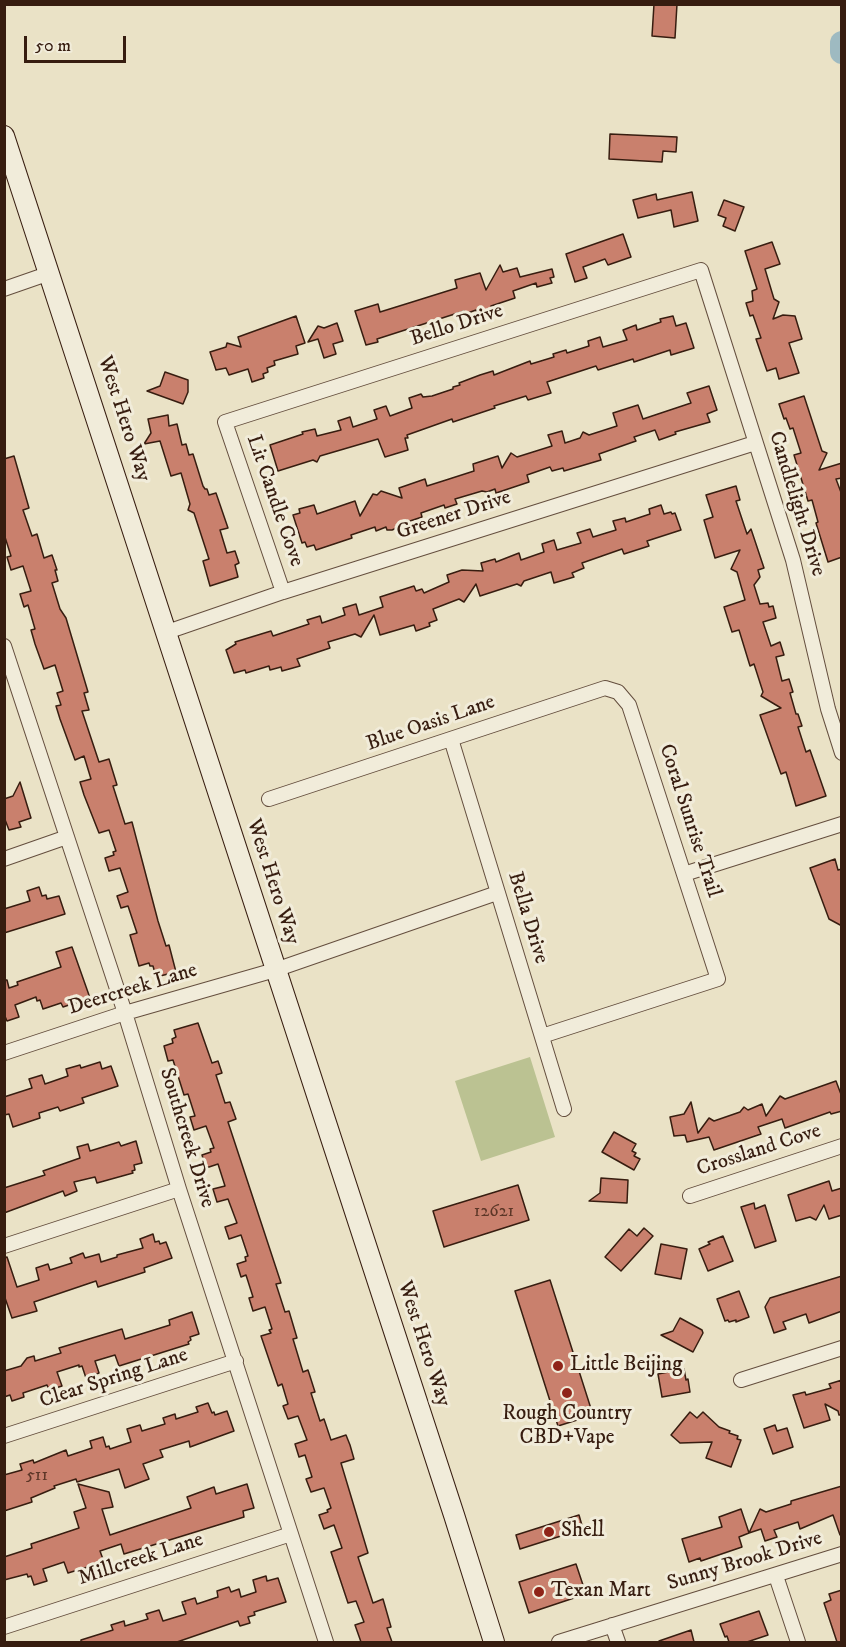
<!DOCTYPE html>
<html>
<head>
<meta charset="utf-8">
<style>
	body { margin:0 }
	#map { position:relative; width:846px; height:1647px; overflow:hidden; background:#eae2c6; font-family:"IM FELL DW Pica",serif }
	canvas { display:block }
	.frame { position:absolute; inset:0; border:6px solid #371d10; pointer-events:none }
	.scale { position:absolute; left:24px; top:36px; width:102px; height:27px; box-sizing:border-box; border:3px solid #371d10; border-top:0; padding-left:8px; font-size:18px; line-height:21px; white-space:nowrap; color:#371d10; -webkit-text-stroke:4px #f1ecda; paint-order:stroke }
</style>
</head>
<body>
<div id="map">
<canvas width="846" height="1647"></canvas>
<div class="frame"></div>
<div class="scale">50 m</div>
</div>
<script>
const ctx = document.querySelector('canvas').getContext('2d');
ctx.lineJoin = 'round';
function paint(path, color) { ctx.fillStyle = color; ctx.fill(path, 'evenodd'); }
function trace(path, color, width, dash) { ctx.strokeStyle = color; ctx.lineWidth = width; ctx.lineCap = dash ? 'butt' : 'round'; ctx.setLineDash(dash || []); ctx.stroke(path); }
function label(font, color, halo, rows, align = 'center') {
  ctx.font = font + ' "IM FELL DW Pica",serif'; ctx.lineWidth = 6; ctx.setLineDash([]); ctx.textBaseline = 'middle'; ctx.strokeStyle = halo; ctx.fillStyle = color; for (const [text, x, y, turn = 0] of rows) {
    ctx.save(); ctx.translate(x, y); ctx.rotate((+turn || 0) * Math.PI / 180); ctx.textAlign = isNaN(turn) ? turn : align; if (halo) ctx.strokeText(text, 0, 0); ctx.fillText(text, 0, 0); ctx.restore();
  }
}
paint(new Path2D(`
	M530,1057L555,1137L481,1161L455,1081Z`), '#bbc292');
trace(new Path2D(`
	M842,43V52`), '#9ebac1', 24);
const building = new Path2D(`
	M654,4H677L675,38L652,36Z
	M610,134L677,137L676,152L663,151L662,162L609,159Z
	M692,192L698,221L674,227L671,210L638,218L633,200L656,194L657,200Z
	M724,200L744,207L735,231L723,226L726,218L718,215Z
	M623,234L631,257L608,265L605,259L583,267L587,278L575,282L566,254Z
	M772,242L780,264L765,269L774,299L779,302L773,319L783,315L795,316L802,339L789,343L799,373L779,379L776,368L767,371L756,339L761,338L753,315L750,316L746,303L753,301L752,291L757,289L745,251Z
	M500,265L503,272L517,268L520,277L552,269L554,277L550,278L552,283L537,287L536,283L513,291L515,298L491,306L492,309L477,313L476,310L465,314L464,311L377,339L378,342L366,345L355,311L378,304L380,312L409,303L457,288L455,280L480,273L486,290Z
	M296,316L305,343L296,346L298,354L274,361L275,365L267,368L268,372L263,374L264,378L252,382L248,369L229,375L226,368L216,370L210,352L226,347L227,343L241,347L238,337Z
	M673,316L676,326L686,323L694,348L671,355L670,350L634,362L633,359L598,370L596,366L547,382L551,393L528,400L526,396L494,406L495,408L453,422L452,419L407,435L408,438H405L408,450L385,457L378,439L320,456L317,462L313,460L278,471L270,445L303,434L302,432L315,429L317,436L341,430L338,421L350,417L353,427L377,419L374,410L386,406L390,416L412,408L409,398L421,394L423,397L432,396L453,389V387L460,385L459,383L480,375L493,371L494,375L530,361L531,364L554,357L553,354L566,350L567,353L589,346L588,341L600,337L603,347L627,340L623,330L636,325L637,330L661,322L660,319Z
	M337,323L343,341L333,344L336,354L324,358L318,339L308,342L318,326L324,328Z
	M165,372L188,380V392L183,404L147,391L160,386Z
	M709,386L717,410L707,414L710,422L675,432L676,434L659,440L655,430L634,437L636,441L599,454L601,460L564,471L563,468L552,471L550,467L527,475L529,482L496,493L495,489L487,492L482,491L455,499L457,504L445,508L444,505L421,513L422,517L401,524V526L392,530H387L386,527L376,531L375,527L351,535L352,538L316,550L314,545L307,547L305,542L302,543L293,515L300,513L299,509L314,505L317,514L355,501L360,516L373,494L377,495L381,491L402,498L399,488L425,479L427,486L446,480L474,471L473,464L498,456L502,468L511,453L517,457L552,446L548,435L562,431L565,443L580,438L583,432L589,435L617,426L613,413L638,405L643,419L691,403L687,393Z
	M804,396L822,451L827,453L819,470L842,463V478L836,479L842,495V557L828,562L816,523L818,522L812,500L808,501L794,455L801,453L793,428L790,429L786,418L784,419L779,404Z
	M168,415L169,426L177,424L182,445L186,444L189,455L193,454L203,486L205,489H207L209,495L216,493L228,528L220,530L227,553L235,551L239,563L235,565L238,577L210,586L203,561L209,559L194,513L188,510L190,504L181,473L171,476L160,441L144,444L151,433L148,419Z
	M14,456L29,508L23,510L32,536L37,534L44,558L52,555L57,570H55L58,581L52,583L60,609L66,618L88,692L84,693L89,710L82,711L99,762L109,759L117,785L113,786L125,824L132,822L158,921L166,946L169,945L176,972L156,977L153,966H150L149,963L139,966L130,935L137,933L128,906L121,908L117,896L128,892L120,868L109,871L105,858L114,855L113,852L116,851L109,830L99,833L84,795L80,782L91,779L84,756L75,760L60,719L56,706L61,705L57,693L63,691L55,665L44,669L35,644L31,630L35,629L28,605L24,607L20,594L31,591L23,566L11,570L7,557L11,556L4,534V459Z
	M736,486L740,500L736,501L747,534L751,529L764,568L758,570L760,577L754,585L760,604L768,603L769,607L773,606L776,618L763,622L771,646L780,642L784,655L776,657L782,681L789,679L793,692L790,693L796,714H798L802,726L798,727L806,752L810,750L826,796L796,806L786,772L781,774L760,715L781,708L761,696L763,692L754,664L750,666L739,630L732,632L724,607L745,600L737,572L731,569L740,550L715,558L704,520L713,517L706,495Z
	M661,505L664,514L671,512L672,514L675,513L681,530L647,541L649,546L624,554L622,549L582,563L584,568L572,573L574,577L554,583L551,572L524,581L521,586L517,584L480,596L476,584L464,602L459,599L433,609L437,620L429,623L430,626L416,631L414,625L380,635L374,615L361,637L355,634L328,642L330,648L297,659L300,666L282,671L281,667L270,670L269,666L246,673L245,670L234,673L226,650L236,644L235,642L271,631L273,636L309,624L307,620L320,616L322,623L345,615L343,608L356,604L359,615L383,607L380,597L414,586L416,591L422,589L424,593L449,582L447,575L462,570L483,571L481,563L495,559L496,562L519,553L521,560L544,552L542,544L554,540L557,550L581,543L577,533L590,529L593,537L616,530L613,521L625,518L626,522L650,514L649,509Z
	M20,782L31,818L19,822L21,827L9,830L4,817V799L13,796Z
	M835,859L838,870L842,869V926L829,919L810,868Z
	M39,887L42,896L46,895L47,899L59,896L65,914L4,933V909L30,901L27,891Z
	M72,947L90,998L63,1007L61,1003L43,1009L40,1000L37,1001L36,997L15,1005L19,1017L7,1021L4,1014V980H7L9,988L18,985L17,982L61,967L56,952Z
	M198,1023L212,1063L218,1061L222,1073L216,1075L225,1103L230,1102L236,1119L228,1122L281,1283L276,1284L285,1312L289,1311L297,1338L293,1339L303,1372L308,1370L315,1392L311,1393L320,1421L324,1419L331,1440L346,1435L350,1445L354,1459L341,1463L368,1553L358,1557L373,1603L383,1599L391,1627L387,1628L392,1642H361L355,1625L364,1622L356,1601L348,1603L331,1552L342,1548L334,1525L324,1529L319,1515L328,1512L327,1510L331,1508L324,1488L311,1492L306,1479L312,1477L305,1455L299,1457L295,1444L307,1440L298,1416L288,1419L283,1406L288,1404L282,1384L278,1386L261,1336L271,1333L269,1330L272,1329L265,1307L253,1311L249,1298L253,1297L246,1275L241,1277L237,1264L246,1261L245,1257L248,1256L241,1235L229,1239L225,1227L237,1223L228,1199L217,1202L213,1189L225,1186L218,1164L206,1168L202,1155L211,1152L210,1149L214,1148L206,1126L194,1130L190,1117L195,1116L188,1094L184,1095L173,1060L168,1061L164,1046L173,1043L172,1039L176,1037L174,1030Z
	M100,1062L102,1069L111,1066L118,1086L82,1098L84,1103L60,1111L58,1107L39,1113L40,1118L13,1127L9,1114L4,1115V1097L32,1088L29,1079L42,1075L45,1084L68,1076L66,1069L80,1065L81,1068Z
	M836,1081L842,1097V1111L831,1114L830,1112L785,1128L782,1119L758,1127L761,1134L714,1150L709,1137L687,1142L685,1135L674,1136L670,1117L684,1114L691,1102L698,1133L709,1118L714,1121L740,1112L744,1107L748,1110L762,1104L766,1116L780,1096L785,1099Z
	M614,1132L636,1144L632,1151L636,1153L634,1156L640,1159L634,1170L602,1152Z
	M136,1141L142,1163L134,1165L135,1170L132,1171L133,1173L97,1183L95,1177L74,1182L77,1191L65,1196L63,1191L4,1213V1188L45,1175L43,1171L80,1158L77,1147L88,1144L90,1151L119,1142L121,1146Z
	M601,1178L628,1180L627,1203L589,1201L600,1193Z
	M829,1181L832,1191L842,1188V1215L829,1219L824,1205L816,1220L810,1217L796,1221L788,1195Z
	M518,1185L529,1220L444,1247L433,1211Z
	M754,1203L755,1209L765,1205L776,1241L755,1248L741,1207Z
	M644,1228L653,1236L621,1271L605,1257L629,1229L637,1236Z
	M153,1234L155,1242L159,1241L160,1244L166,1242L172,1258L144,1268L145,1272L98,1287L96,1281L34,1302L37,1311L12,1318L4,1295V1258L7,1257L17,1287L39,1280L36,1268L48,1264L50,1270L72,1263L70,1258L83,1253L85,1258L99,1254L101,1262L117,1257V1255L143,1248L140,1239Z
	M723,1236L733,1261L708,1271L699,1249L710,1244L708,1242Z
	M661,1244L687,1249L681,1279L655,1274Z
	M842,1276V1311L809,1323L806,1314L783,1322L786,1329L774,1333L765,1307L770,1298Z
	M550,1280L593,1415L558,1426L515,1291Z
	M739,1291L749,1317L736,1322V1320L729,1322L728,1320L725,1321L717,1299Z
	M192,1312L199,1334L190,1337L191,1340L188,1342L189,1344L119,1366L115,1355L95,1361L99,1373L86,1378L82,1366L79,1367V1365L57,1372L62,1386L49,1390L47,1385L23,1393L24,1397L12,1401L10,1395L4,1397V1371L21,1366L27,1358L34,1356L35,1361L61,1353L59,1348L122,1329L125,1339L170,1325L169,1320Z
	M680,1318L702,1330L703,1333L693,1352L661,1335L673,1331Z
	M684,1369L686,1380L688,1379L690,1392L662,1397L658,1374Z
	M842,1380V1415H839L838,1411L825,1404L830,1420L804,1428L793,1395L805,1392L806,1395L831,1388L829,1384Z
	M208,1403L212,1413L214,1412L215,1415L227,1411L234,1431L190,1447L189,1441L160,1450L163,1457L143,1464L149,1479L125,1488L119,1469L77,1482L76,1479L54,1486L55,1488L31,1498L32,1502L4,1511V1475L22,1470L20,1464L33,1460L34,1463L66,1450L68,1456L92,1448L90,1441L103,1437L106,1447L109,1446L110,1449L131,1442L127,1429L140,1425L142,1431L165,1424L163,1418L175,1414L176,1419L198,1412L196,1407Z
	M690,1412L697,1418L703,1412L719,1427L730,1431L729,1433L738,1436L737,1439L741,1440L731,1467L706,1458L712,1442L680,1443L671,1435Z
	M775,1425L777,1431L787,1428L793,1447L773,1454L764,1429Z
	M78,1484L109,1492L113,1507L102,1509L110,1535L191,1508L187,1497L214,1487L216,1494L247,1484L254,1508L243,1511L244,1517L124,1554L121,1544L100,1551L104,1562L68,1573L64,1562L43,1569L47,1581L34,1585L31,1576L28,1577L27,1574L4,1580V1557L32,1548L31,1544L79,1528L74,1512L86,1508Z
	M842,1486V1534L840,1535L833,1515L800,1529L798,1522L774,1530L777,1537L765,1541L761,1529L749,1533L760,1509L766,1512L791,1504V1501Z
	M741,1509L749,1533L739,1537L742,1547L701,1561L700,1558L689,1562L682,1539L722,1527L719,1517Z
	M579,1515L583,1529L520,1549L516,1535Z
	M576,1564L586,1594L529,1613L519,1582Z
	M266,1576L267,1581L278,1578L286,1602L254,1612L255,1615L248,1617L250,1623L240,1626L238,1621L177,1642H81V1640L113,1630L111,1625L124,1621L125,1626L148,1619L146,1614L159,1610L163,1621L186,1614L182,1602L195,1598L197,1604L218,1597L217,1591L229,1587L231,1592L239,1589L241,1597L256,1592L253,1580Z
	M842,1590V1642H837L824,1603L831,1600L829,1594Z
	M759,1611L768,1635L747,1642H729L727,1636L725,1637L720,1624Z
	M691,1630L694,1642H660L659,1641Z`);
paint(building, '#c9806d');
trace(building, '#371d10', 1.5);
const street = new Path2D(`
	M4,289L50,273
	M283,592L225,422L701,270L793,560L828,709L842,753
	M167,632L283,592L755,443
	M4,646L125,1013L179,1189L326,1642
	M451,739L564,1109
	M269,799L605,688L618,692L629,705L718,979L542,1036
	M4,859L67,837
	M684,874L842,824
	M4,1053L125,1013L275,970L497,893
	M690,1196L842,1146
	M4,1246L179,1189
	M741,1380L842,1348
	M4,1436L236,1361
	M776,1576L798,1642
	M612,1625L618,1642
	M4,1627L291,1534
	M559,1642L842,1554`);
const secondary = new Path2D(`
	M4,136L454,1515L494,1642`);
trace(street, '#644e3e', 16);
trace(secondary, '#371d10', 22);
trace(street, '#f1ecda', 14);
trace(secondary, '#f1ecda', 20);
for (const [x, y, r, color] of [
	[558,1366,6,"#8f2418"],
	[567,1393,6,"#8f2418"],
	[549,1532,6,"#8f2418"],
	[539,1592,6,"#8f2418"]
]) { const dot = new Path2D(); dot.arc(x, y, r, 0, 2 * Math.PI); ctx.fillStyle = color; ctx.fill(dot); trace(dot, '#f1ecda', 2); }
label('18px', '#5c3627', null, [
	["12621",494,1212],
	["511",37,1476]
]);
label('21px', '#371d10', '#f1ecda', [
	["Bello Drive",457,326,-18],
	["West Hero Way",123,419,72],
	["Lit Candle Cove",274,501,71],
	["Candlelight Drive",796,504,73],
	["Greener Drive",454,516,-18],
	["Blue Oasis Lane",431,724,-19],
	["Coral Sunrise Trail",689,821,72],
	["West Hero Way",272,882,72],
	["Bella Drive",527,918,73],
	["Deercreek Lane",133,990,-17],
	["Southcreek Drive",186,1138,73],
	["Crossland Cove",759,1151,-18],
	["West Hero Way",423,1344,72],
	["Clear Spring Lane",114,1379,-18],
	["Millcreek Lane",141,1560,-18],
	["Sunny Brook Drive",745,1562,-17]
]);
label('21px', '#371d10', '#f1ecda', [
	["Little Beijing",570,1366],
	["Rough Country",567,1415,"center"],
	["CBD+Vape",567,1439,"center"],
	["Shell",561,1532],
	["Texan Mart",551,1592]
], 'left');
</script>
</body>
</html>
